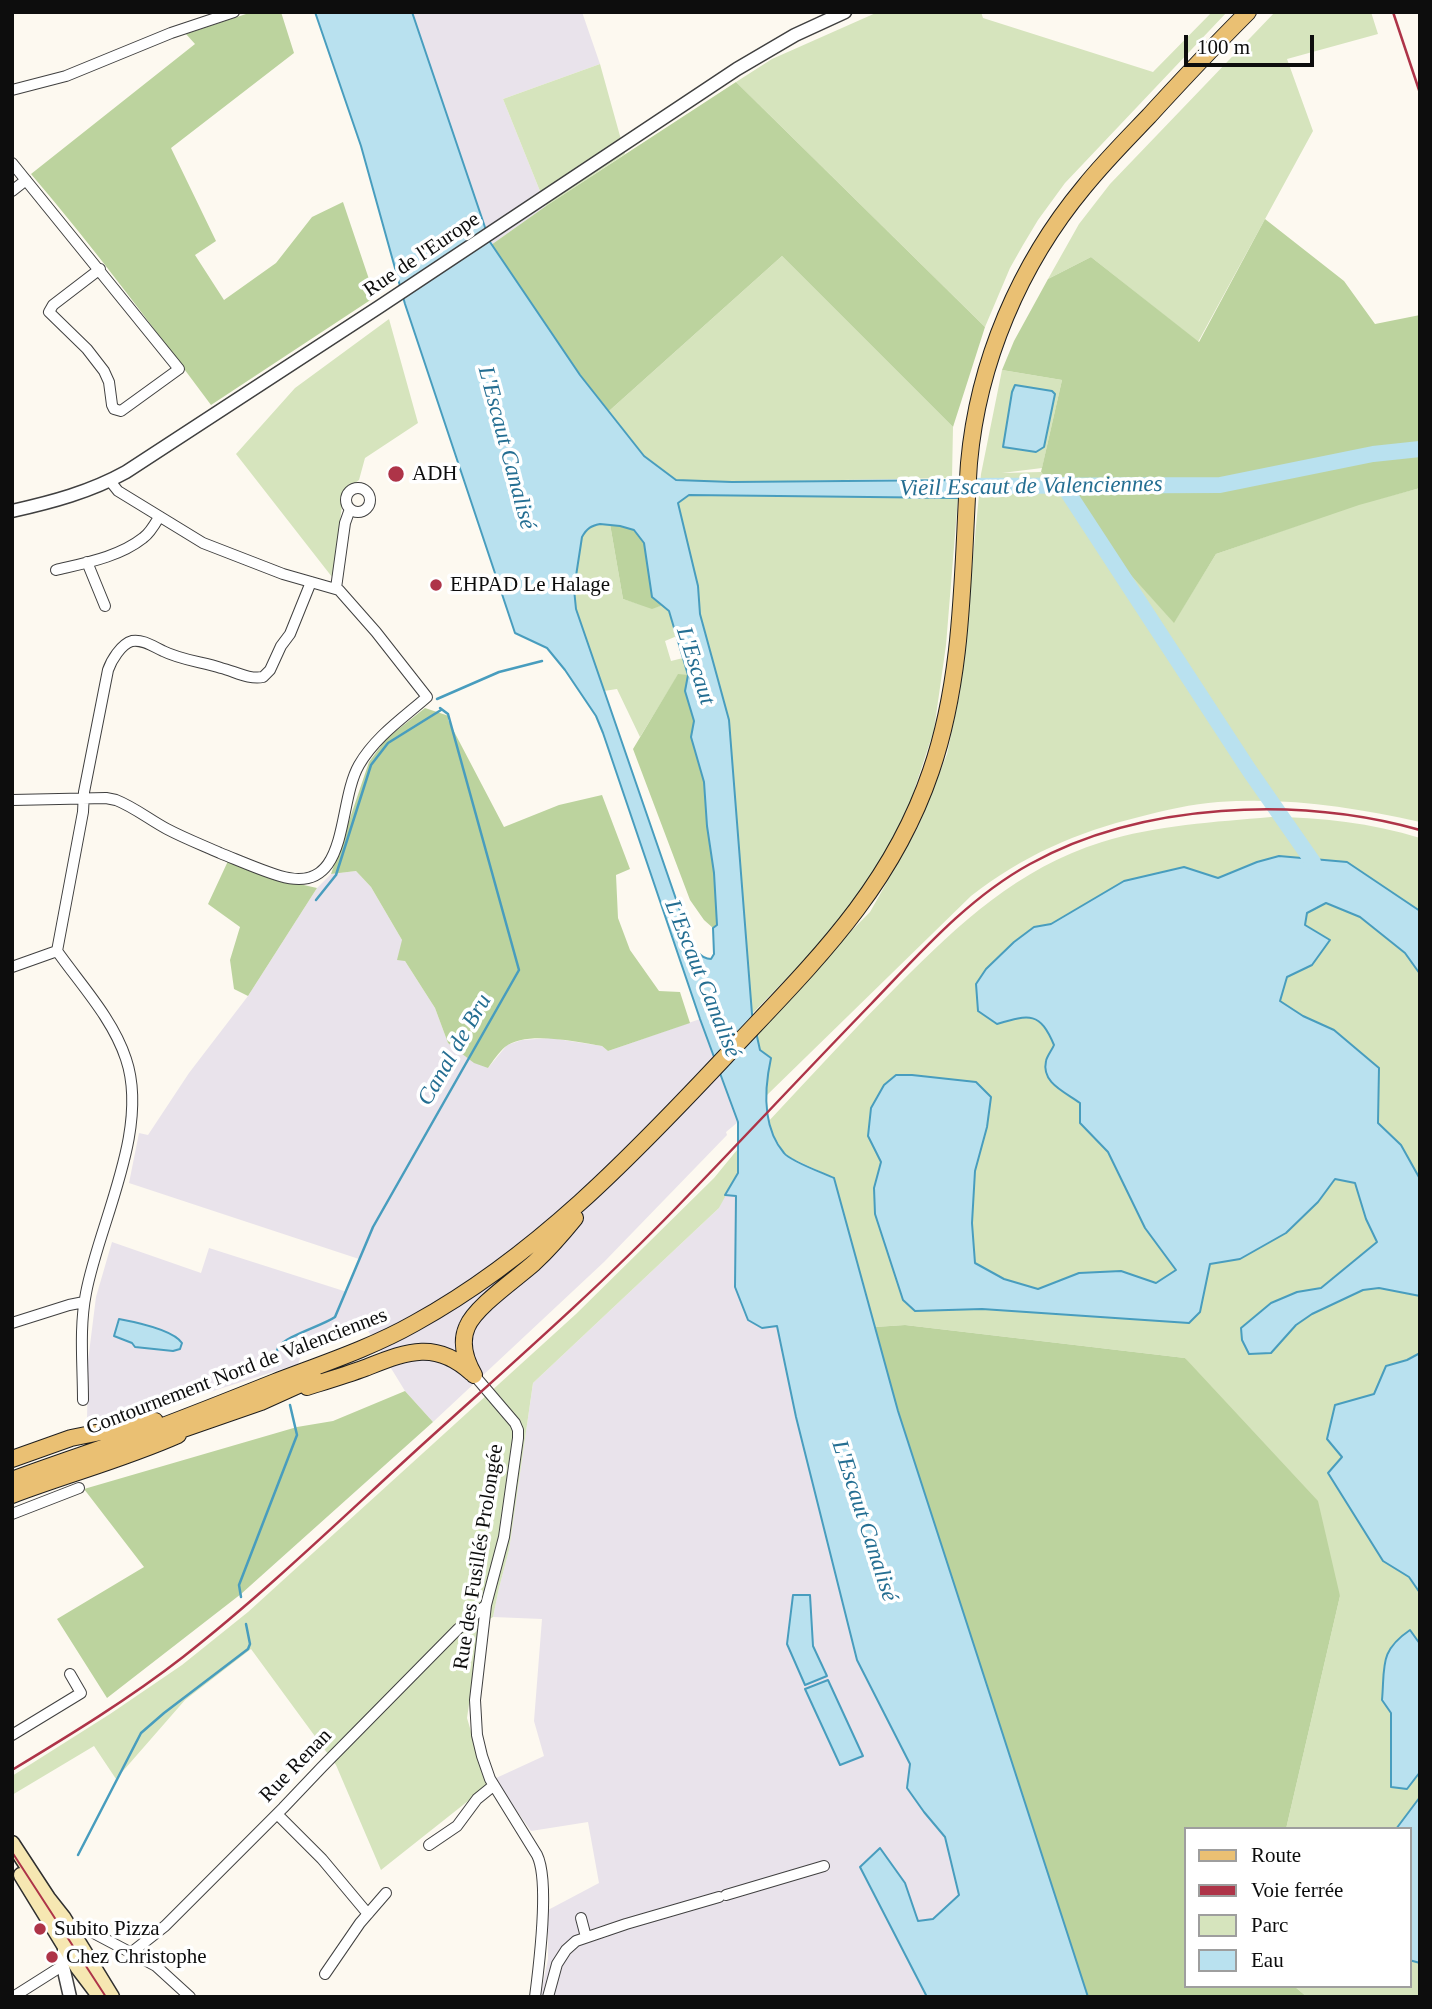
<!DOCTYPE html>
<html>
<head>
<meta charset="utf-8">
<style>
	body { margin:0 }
	#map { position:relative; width:1432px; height:2009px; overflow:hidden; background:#fdf9f0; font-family:Georgia,serif }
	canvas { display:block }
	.frame { position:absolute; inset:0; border:14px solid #0d0d0d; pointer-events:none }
	.legend { position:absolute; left:1184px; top:1827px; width:228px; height:161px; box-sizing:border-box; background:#fff; border:2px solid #9e9e9e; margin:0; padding:9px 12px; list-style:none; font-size:21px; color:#0d0d0d }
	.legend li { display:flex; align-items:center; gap:14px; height:35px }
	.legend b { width:35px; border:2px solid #9e9e9e }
	.scale { position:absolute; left:1184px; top:35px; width:130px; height:32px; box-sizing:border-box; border:4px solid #0d0d0d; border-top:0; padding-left:9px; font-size:21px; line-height:24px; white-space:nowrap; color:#0d0d0d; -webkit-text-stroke:5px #fff; paint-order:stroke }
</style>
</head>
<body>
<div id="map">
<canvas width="1432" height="2009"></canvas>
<div class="frame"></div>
<ul class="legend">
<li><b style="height:9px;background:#eac073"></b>Route</li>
<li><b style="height:9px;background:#ae3448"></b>Voie ferrée</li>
<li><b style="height:19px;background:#d6e4bd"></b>Parc</li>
<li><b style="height:19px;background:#b9e1ef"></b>Eau</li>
</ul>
<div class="scale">100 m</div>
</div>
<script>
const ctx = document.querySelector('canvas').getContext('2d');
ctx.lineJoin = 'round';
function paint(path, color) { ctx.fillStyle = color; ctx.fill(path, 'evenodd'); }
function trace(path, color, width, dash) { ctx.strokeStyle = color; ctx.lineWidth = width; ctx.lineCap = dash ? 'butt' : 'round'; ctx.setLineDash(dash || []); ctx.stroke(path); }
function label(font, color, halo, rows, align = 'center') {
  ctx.font = font + ' Georgia,serif'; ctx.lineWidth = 7; ctx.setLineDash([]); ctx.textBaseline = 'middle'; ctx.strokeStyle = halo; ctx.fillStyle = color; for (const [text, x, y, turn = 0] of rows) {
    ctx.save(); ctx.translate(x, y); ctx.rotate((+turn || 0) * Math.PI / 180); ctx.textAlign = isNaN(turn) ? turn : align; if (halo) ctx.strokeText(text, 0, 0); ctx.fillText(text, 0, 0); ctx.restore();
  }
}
paint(new Path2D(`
	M412,12H582L600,64L503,99L546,206L491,245Z
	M356,871L371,887L402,940L405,961L435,1008L448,1043L488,1068L507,1045L522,1040L551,1038L602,1046L608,1051L700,1019L738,1122L726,1132L727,1135L604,1262L433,1422L405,1391L367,1329L303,1351L298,1364L188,1399L87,1422L88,1361L96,1297L112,1242L201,1273L209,1248L347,1292L359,1259L129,1183L139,1133L148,1135L189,1073L248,996L317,888L331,874Z
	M725,1195H736L735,1287L777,1326L796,1417L901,1743L910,1764L907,1789L924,1812L945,1837L959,1895L933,1919L918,1921L905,1883L880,1849L861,1867L927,1997H540L548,1959V1910L599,1883L588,1822L531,1831L494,1779L544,1756L534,1721L542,1619L493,1617L499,1588L509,1550L533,1383L719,1208Z`), '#e9e3eb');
paint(new Path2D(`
	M878,12H981L983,18L1153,72L1212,12H1227L1065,183L1038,220L1023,245L1010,268L985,327L736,82L772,59Z
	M1275,12H1371L1378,34L1287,59L1313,131L1198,342L1091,257L1048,279L1079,224L1110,184Z
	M600,64L625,154L546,206L503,99Z
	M782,256L953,427L952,478L732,482L676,480L644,456L609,411Z
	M389,319L418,423L365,458L359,480L346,490L343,499L332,577L236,454L295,388Z
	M1002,370L1062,380L1042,468L1002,473L1041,472L1118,561L1174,622L1216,554L1359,504L1420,488V822C1354,807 1286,797 1218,802C1192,804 1165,810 1139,817C1077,832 1022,856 971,896L766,1096L768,1073L771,1058L760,1050L755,1028L870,912L918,827L947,754L960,692L981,474Z
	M689,495L958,498L946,645L934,730L910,803L888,850L859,894L811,953L752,1014L729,720L700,614L698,586L678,503Z
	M600,524H610L623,599L652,608L663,605L669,611L677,636L665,641L671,661L683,658L688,675H678L640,737L617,689L604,691L576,609L574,589L582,537C587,528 591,526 600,524Z
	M1271,817C1320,817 1372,823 1420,838V1997H1307L1294,1986H1409V1829H1286L1340,1596L1185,1358L905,1325L875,1327L834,1178L785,1155L767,1123C811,1076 854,1029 899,984C961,922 1017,869 1102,842C1156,825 1215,822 1271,817Z
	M737,1150L738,1173L719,1208L533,1383L509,1550L499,1588L493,1617L481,1624L467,1718L487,1786L381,1870L336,1765L251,1649L185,1700L116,1779L94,1746L12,1795V1776L110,1714L182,1665L248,1612L576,1314L714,1178Z`), '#d6e4bd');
paint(new Path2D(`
	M252,12H281L294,53L171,148L216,241L195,255L224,300L276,263L312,217L343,202L375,297L211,405C153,327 95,249 31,174L195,44L186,34Z
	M736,82L985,327L953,427L782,256L609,411L580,375L491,245L546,206Z
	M1265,219L1344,281L1375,324L1420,315V488L1359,505L1216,554L1174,623L1118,561L1041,472L1062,380L1002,370L1014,341L1048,279L1091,257L1199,342Z
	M610,524L634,530L644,543L652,596L663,605L652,609L623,599Z
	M678,674L688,675L685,691L694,721L692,737L704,782L707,826L714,873L717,925L713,928L704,920L690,900L633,749Z
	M425,708L449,716L448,720L504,827L559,805L602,795L630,869L616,875L618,918L630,950L659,991L680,992L690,1023L608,1051L602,1046C578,1042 525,1030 505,1047C499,1052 493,1061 488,1068L474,1063L448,1043L435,1008L405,961L397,960L402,940L371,887L356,871L331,874L369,762L386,739Z
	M228,861L268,877L317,888L248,996L234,989L230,960L240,927L208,904Z
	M905,1325L1185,1358L1318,1501L1340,1596L1286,1829H1185V1986H1294L1307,1997H1088L898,1411L875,1327Z
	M405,1391L433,1422L241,1594L107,1698L57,1619L144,1567L84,1489L297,1427L333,1421Z`), '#bcd39e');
const water = new Path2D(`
	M315,12H412L490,242L580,375L644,456L676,480L732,482L959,480L958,498L689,495L678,503L698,586L700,614L729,720L752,1014L760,1050L771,1058C764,1090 762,1127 784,1153C790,1161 823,1173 834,1178L898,1411L1088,1997H927L860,1867L880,1848L905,1883L918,1921L933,1919L959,1895L945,1837L924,1812L907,1788L910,1764L857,1660L796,1417L777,1326L762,1328L748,1320L735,1287L736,1196L725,1195L738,1173V1122L700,1019L603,733L596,716L565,670L547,648L515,633L405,304L361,146ZM600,524L620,526L634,530L644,543L652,597L669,611L688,675L685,691L694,721L691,737L704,782L707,826L714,873L717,925L713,928L714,954L711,959C697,959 692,941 687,931L576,609L574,589L582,537C587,528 591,526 600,524Z
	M1015,385L1052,391L1055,394L1044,447L1036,452L1003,447L1012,392Z
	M1279,856L1347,862L1420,911V974L1405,953L1360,917L1326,903L1307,913L1305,925L1330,940L1312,965L1287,977L1280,1001L1303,1016L1334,1030L1379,1068L1378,1123L1401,1145L1420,1179V1296L1379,1288L1363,1290L1312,1314L1296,1325L1271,1353L1249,1354L1242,1340L1241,1328L1271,1303L1297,1292L1321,1288L1377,1242L1366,1219L1355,1183L1335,1179L1318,1202L1286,1233L1240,1259L1210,1264L1200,1312L1189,1323L982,1309L915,1311L903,1300L875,1214L874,1188L881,1162L868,1136L871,1108L884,1085L896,1075H912L976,1082L991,1097L987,1127L975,1171L972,1223L975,1263L1004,1279L1038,1289L1079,1273L1121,1271L1156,1283L1176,1270L1145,1228L1108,1152L1080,1123V1103C1065,1092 1041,1083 1046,1061C1047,1056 1052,1050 1054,1045C1040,1012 1030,1014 997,1024L978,1011L976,984L986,969L1014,942L1034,927L1051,924L1124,881L1184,867L1218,878L1257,862Z
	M119,1319C135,1322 173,1330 182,1343L180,1349L173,1351L135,1347L132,1343L114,1336Z
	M1420,1353V1593L1409,1577L1383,1561L1328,1473L1342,1457L1327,1439L1335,1405L1374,1394L1386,1366L1407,1360Z
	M793,1595H810L813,1646L827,1676L805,1685L787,1644Z
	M1410,1630L1420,1644V1772L1407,1789L1391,1787V1713L1382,1700C1385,1666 1379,1651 1410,1630Z
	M828,1680L863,1756L840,1765L805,1689Z
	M1420,1797V1963L1409,1960V1829H1396Z`);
paint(water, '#b9e1ef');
trace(water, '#489dbe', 2);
trace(new Path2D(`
	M437,699L499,672L542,661
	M316,900L336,875L371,765L388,743L441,710
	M278,1365C277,1359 275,1354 278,1348C285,1336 322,1326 335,1317L373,1227L519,970L448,714L440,708
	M241,1597L239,1585L297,1435L290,1405
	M78,1855L141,1733L164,1713L248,1649L250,1644L246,1624`), '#489dbe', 2.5);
trace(new Path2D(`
	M1063,485L1249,770L1313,862
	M957,486L1220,485L1373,454L1420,449`), '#b9e1ef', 16);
const minor = new Path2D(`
	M12,90L66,76L171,33L234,12
	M12,163L179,369L121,411L114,409L112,405L109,382L104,371L87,349L49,312L53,305L100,269
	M12,191L26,180
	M346 500a12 12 0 1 1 24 0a12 12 0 1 1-24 0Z
	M87,562L105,606
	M56,570C85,563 119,557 143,538C150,533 155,524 159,517
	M336,588L345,523L350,509
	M12,800L106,798L116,800C134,807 150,820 167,829C184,838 202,845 220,853C240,861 260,870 280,876C351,897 336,805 359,765C375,737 403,718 427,697L376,632L339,590L283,574L203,543L118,491L110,481
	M57,951L83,812L84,792L108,670C111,661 121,644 132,641C143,639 154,647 163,651C181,660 202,662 221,668C234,671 249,680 263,677L270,670L281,646L290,634L311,582
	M57,951C81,985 113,1019 126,1059C150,1130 99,1223 86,1293C79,1328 83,1365 83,1400
	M12,967L57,951
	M12,1323L69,1305L84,1302
	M474,1375L515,1423L518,1430V1438L504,1537L486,1605L475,1700L477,1735L482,1756L490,1779L537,1855C550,1881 539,1966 535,1997
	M12,1514L79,1488
	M12,1735L81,1693L70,1674
	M277,1814L322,1859L368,1914
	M429,1845L457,1826L477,1799L493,1786
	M726,1895L824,1866
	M581,1918L586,1937
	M73,1932L80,1928L86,1929L156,1966L190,1997
	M132,1952L165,1926L283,1808L322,1767L458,1629L486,1605
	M325,1974L360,1923L386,1893
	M13,1997L62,1966
	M548,1997L557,1964L566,1950L576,1941L626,1924L719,1897`);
const tertiary = new Path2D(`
	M12,511C52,502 90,492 126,472L379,307L737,69L795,35L845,12
	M66,1939L62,1962L70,1997`);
const secondary = new Path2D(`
	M12,1843L48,1898L63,1917L112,1997
	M21,1875L78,1968L100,1997`);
const primary = new Path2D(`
	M474,1375C466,1361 460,1343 467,1327C475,1307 516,1279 534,1263C549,1249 562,1234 575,1218
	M307,1387C326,1381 346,1375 365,1368C406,1352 435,1339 472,1373
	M166,1435L261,1402L314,1378
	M12,1459L71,1438L155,1421
	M12,1480C60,1462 108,1447 155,1429C195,1414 235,1398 275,1382C322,1364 371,1348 415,1323C535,1257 632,1156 725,1057C809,967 890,892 931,771C965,672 962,566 969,463C978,362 1020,264 1084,187C1104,162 1127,139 1149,116C1181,81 1214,46 1248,12
	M12,1495C67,1474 124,1459 178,1435`);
trace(minor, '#404040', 12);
trace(tertiary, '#404040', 15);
trace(secondary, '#2f2f2f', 17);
trace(primary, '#1e1e1e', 18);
trace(minor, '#fff', 10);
trace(tertiary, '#fff', 12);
trace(secondary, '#f6e7b2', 14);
trace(primary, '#eac073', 16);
trace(new Path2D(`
	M12,1852L106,1997`), '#ae3448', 2);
trace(new Path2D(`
	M1393,12L1420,93
	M12,1770C70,1735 129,1699 183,1657C266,1592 343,1517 422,1445C507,1368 594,1292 675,1209C741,1141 805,1072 871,1004C920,953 968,898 1030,864C1142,802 1298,796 1420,830`), '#ae3448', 2.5);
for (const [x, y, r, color] of [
	[396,474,9,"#ae3448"],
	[436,585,7,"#ae3448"],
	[40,1929,7,"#ae3448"],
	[52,1957,7,"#ae3448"]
]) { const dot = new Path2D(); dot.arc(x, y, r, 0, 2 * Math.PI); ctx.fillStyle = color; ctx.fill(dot); trace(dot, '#fff', 2.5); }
label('21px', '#0d0d0d', '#fff', [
	["Rue de l'Europe",422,255,-34],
	["Contournement Nord de Valenciennes",237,1372,-21],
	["Rue des Fusillés Prolongée",479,1557,-81],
	["Rue Renan",296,1766,-46]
]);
label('21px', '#0d0d0d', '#fff', [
	["ADH",412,474],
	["EHPAD Le Halage",450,585],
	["Subito Pizza",54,1929],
	["Chez Christophe",66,1957]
], 'left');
label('italic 23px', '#246e92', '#fff', [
	["L'Escaut Canalisé",506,448,75],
	["Vieil Escaut de Valenciennes",1031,487,-1],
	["L'Escaut",695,666,72],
	["L'Escaut Canalisé",702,979,68],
	["Canal de Bru",455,1050,-60],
	["L'Escaut Canalisé",864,1521,72]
]);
</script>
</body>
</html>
